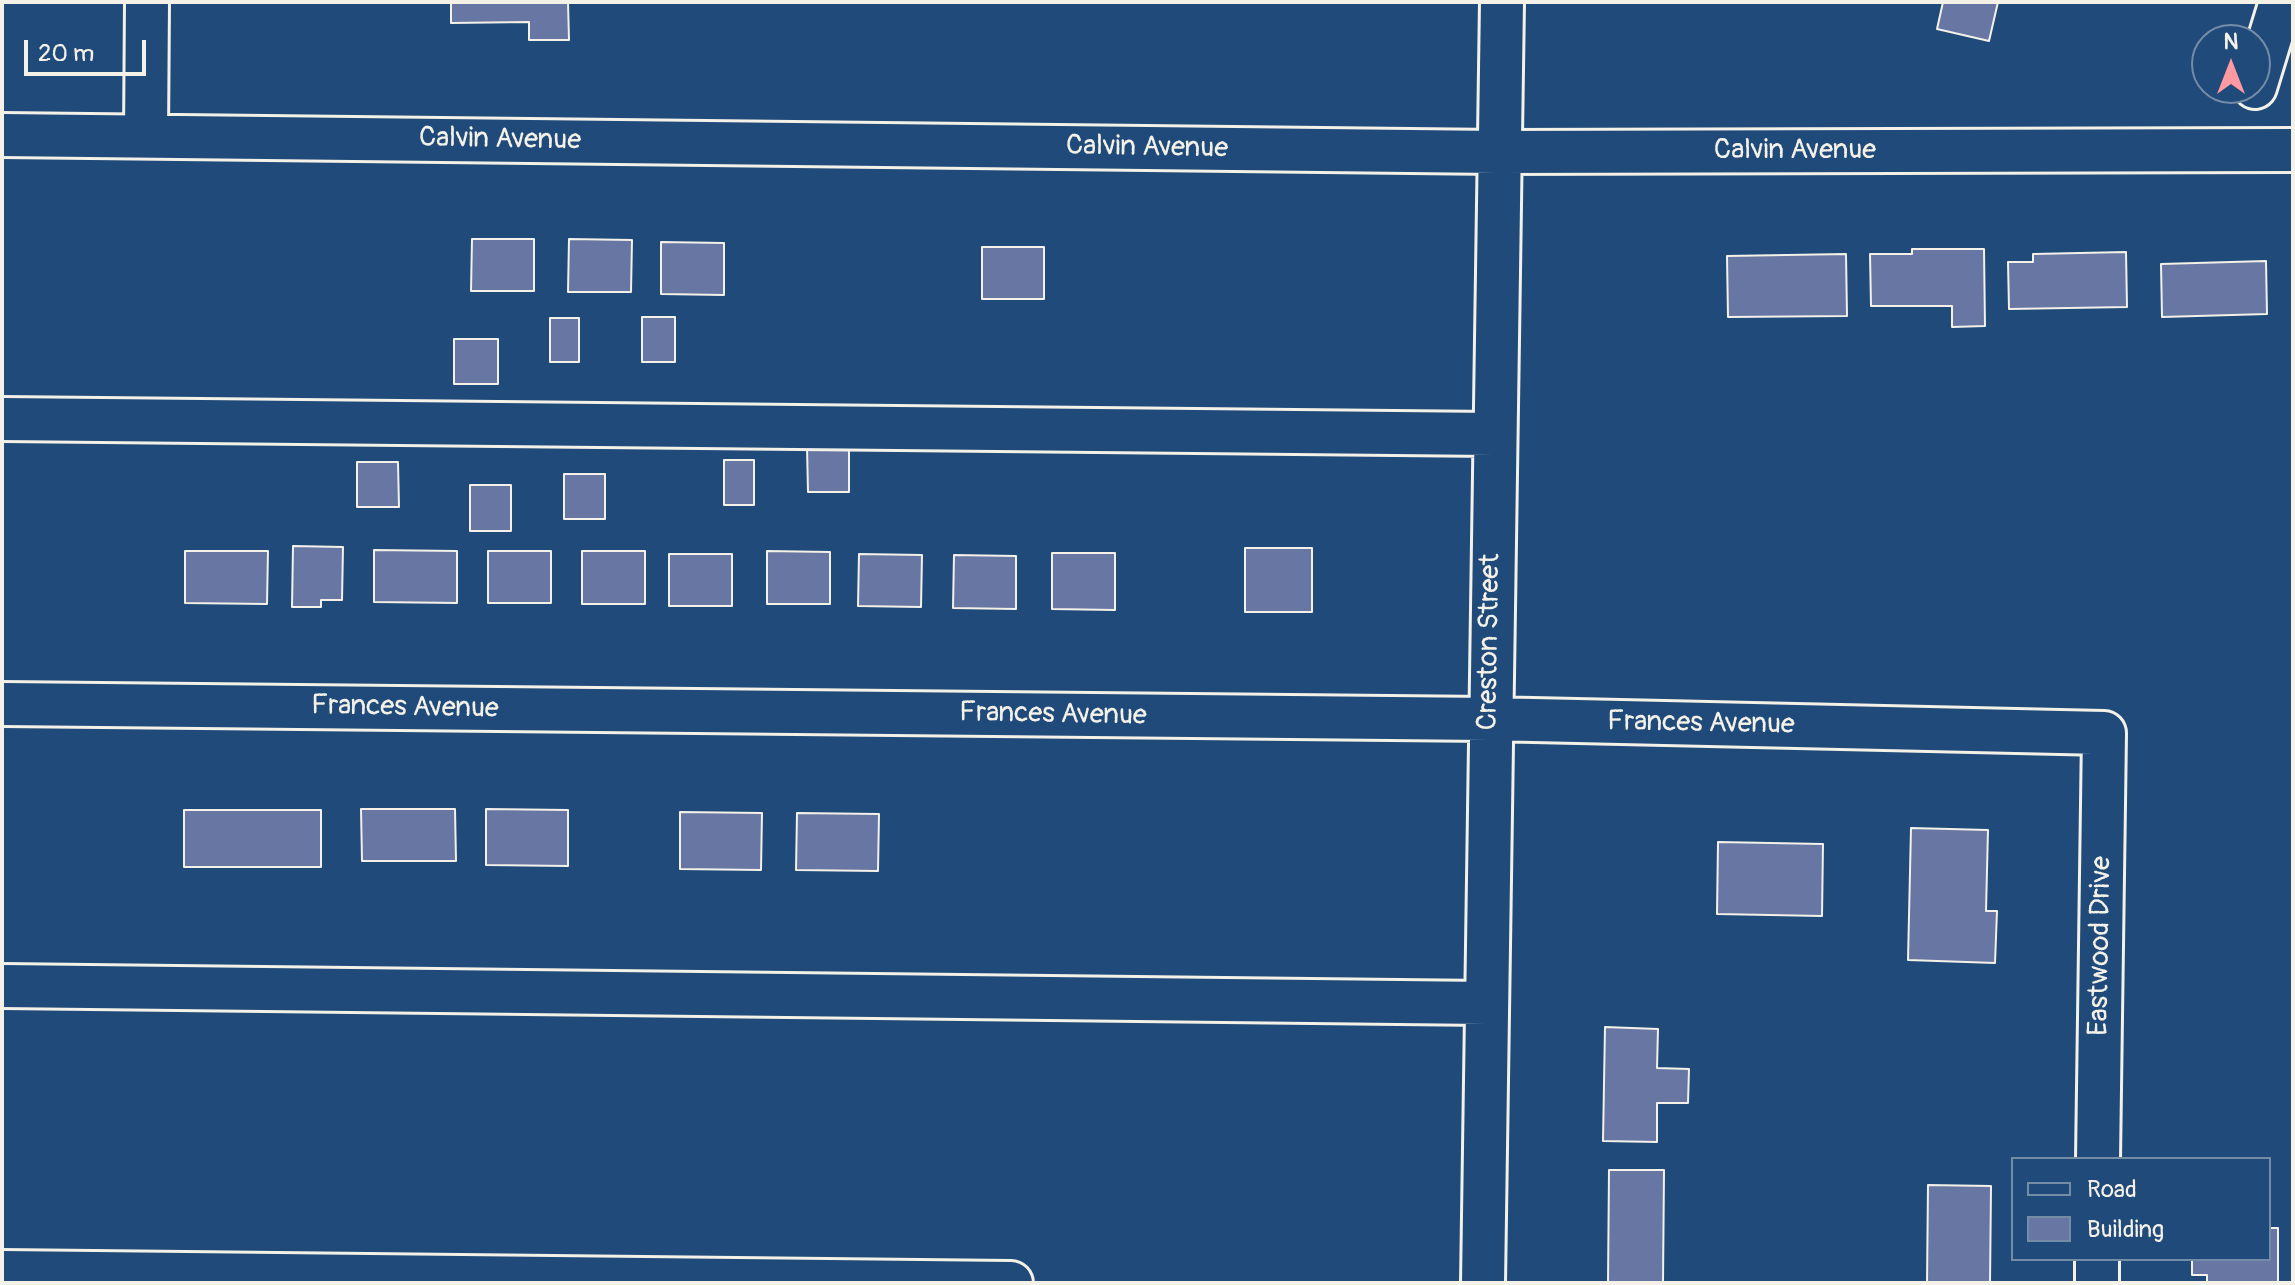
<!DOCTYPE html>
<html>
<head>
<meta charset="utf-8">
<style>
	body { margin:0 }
	#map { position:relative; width:2295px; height:1285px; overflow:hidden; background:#1f4a7a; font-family:Pangolin,sans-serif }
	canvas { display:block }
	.frame { position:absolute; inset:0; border:4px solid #f4f1e8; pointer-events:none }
	.legend { position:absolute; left:2011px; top:1157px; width:260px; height:104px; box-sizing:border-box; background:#1f4a7a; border:2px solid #748da6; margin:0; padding:10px 14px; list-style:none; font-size:24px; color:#f4f1e8 }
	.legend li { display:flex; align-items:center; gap:16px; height:40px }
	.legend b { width:40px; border:2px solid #748da6 }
	.north { position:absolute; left:2191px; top:24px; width:80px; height:80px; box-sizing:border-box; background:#1f4a7a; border:2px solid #748da6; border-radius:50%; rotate:0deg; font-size:22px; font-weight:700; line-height:32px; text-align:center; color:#f4f1e8 }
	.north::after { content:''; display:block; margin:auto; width:28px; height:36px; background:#ff9aa2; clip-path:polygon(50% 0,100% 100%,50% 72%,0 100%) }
	.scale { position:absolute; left:24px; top:40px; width:122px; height:36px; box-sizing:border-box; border:4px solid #f4f1e8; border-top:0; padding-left:10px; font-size:24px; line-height:28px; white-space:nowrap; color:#f4f1e8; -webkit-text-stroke:6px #1f4a7a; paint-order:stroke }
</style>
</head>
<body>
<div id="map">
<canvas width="2295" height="1285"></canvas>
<div class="frame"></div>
<ul class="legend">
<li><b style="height:10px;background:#1f4a7a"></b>Road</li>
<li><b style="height:22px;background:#6776a3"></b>Building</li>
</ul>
<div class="north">N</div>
<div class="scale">20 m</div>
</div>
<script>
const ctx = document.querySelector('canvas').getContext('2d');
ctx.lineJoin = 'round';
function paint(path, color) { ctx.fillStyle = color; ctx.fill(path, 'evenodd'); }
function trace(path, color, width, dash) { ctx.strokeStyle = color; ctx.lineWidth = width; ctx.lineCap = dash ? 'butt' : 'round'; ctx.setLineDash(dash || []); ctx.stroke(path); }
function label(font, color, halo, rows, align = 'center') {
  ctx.font = font + ' Pangolin,sans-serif'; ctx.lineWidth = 8; ctx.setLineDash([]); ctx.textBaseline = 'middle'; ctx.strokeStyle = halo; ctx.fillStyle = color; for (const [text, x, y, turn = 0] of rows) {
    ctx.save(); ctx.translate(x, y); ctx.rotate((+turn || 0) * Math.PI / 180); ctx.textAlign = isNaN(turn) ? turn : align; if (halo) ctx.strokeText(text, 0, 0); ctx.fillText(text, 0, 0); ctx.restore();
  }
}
const building = new Path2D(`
	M451,2H568L569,40H529V22L451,23Z
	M1943,2H1998L1989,41L1937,29Z
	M472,239H534V291H471Z
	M569,239L632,240L631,292H568Z
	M661,242L724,243V295L661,294Z
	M982,247H1044V299H982Z
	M1912,249H1984L1985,326L1952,327V306H1871L1870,254H1912Z
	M2126,252L2127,307L2009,309L2008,262H2033V254Z
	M1846,254L1847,316L1728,317L1727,256Z
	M2266,261L2267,314L2162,317L2161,264Z
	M642,317H675V362H642Z
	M550,318H579V362H550Z
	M454,339H498V384H454Z
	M807,447H849V492H808Z
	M724,460H754V505H724Z
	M357,462H398L399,507H357Z
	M564,474H605V519H564Z
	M470,485H511V531H470Z
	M293,546L343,547L342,600H321V607H292Z
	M1245,548H1312V612H1245Z
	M374,550L457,551V603L374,602Z
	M185,551H268L267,604L185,603Z
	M488,551H551V603H488Z
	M582,551H645V604H582Z
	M767,551L830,552V604H767Z
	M1052,553H1115V610L1052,609Z
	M669,554H732V606H669Z
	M859,554L922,555L921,607L858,606Z
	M954,555L1016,556V609L953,608Z
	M361,809H455L456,861H362Z
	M486,809L568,810V866L486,865Z
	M184,810H321V867H184Z
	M680,812L762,813L761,870L680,869Z
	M797,813L879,814L878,871L796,870Z
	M1911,828L1988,830L1986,911H1997L1995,963L1908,960Z
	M1718,842L1823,844L1822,916L1717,914Z
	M1605,1027L1658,1029L1657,1068L1689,1069L1688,1103H1657V1142L1603,1141Z
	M1609,1170H1664L1663,1283H1608Z
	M1928,1185L1991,1186L1990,1283H1927Z
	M2269,1228H2278V1283H2207V1275H2192V1259H2269Z`);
paint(building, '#6776a3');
trace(building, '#f4f1e8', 2);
const minor = new Path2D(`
	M2255,87L2281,2
	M2,135L1498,152L2293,150
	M146,136L147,2
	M2,419L1494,434
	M2,704L1489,719L2104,733L2098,1159
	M2,986L1486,1003
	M2,1272L1011,1283
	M1483,1283L1502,2
	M2097,1283V1259`);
trace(minor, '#f4f1e8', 48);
trace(minor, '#1f4a7a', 42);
label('28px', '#f4f1e8', '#1f4a7a', [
	["Calvin Avenue",500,140,1],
	["Calvin Avenue",1147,148,1],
	["Calvin Avenue",1795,151],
	["Creston Street",1490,642,-89],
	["Frances Avenue",405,708,1],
	["Frances Avenue",1053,715,1],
	["Frances Avenue",1701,724,1],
	["Eastwood Drive",2101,946,-89]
]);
</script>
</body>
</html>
